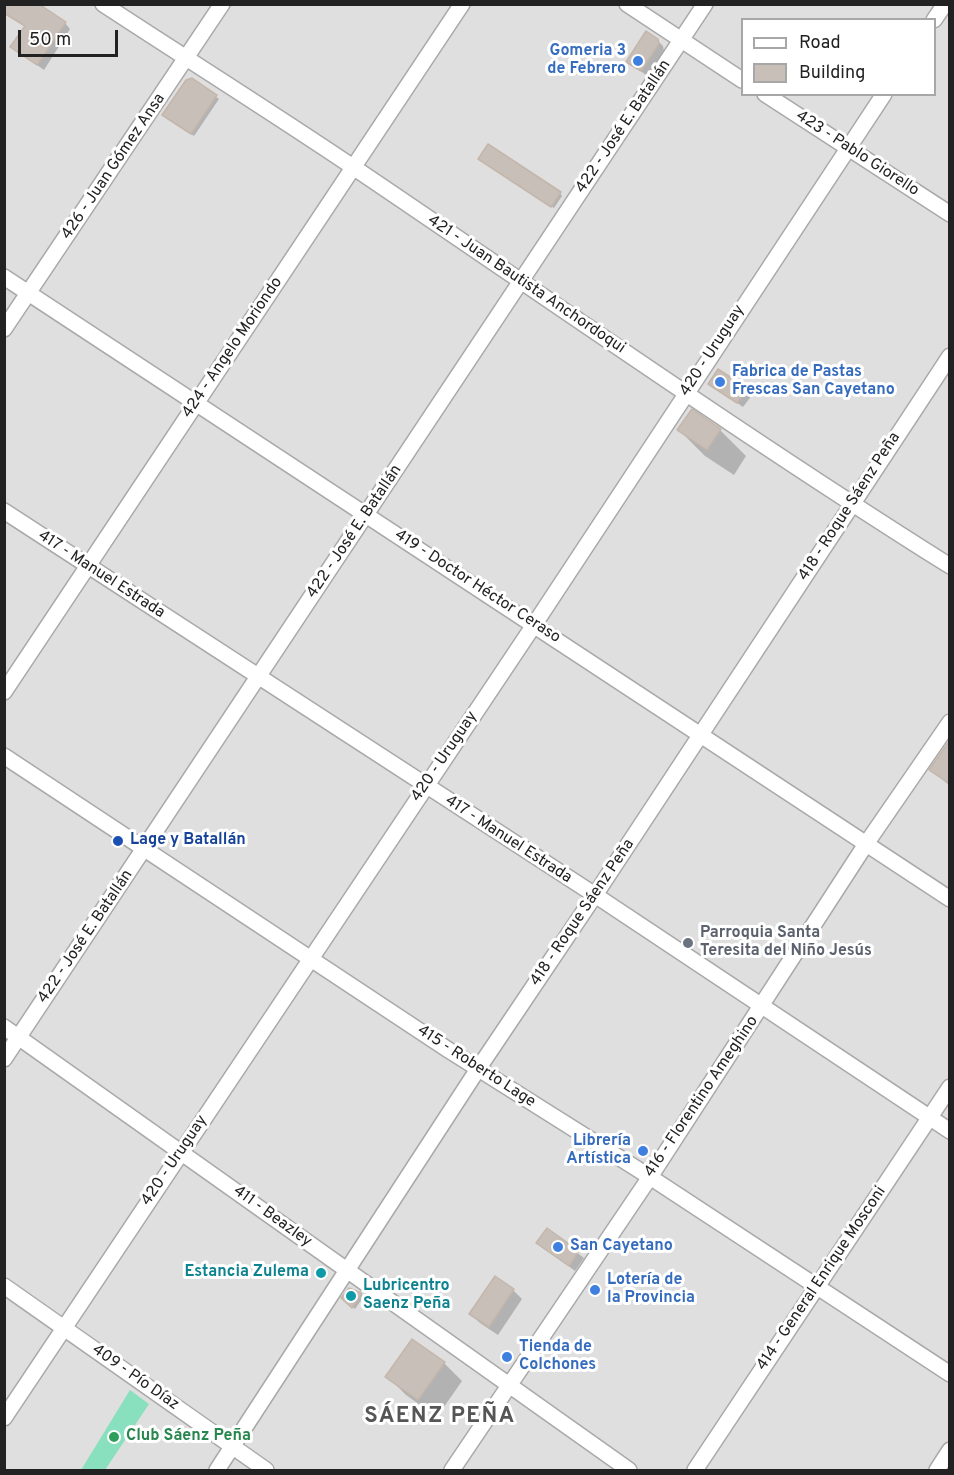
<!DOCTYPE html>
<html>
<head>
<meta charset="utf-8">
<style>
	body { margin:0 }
	#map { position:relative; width:954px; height:1475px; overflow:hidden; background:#f2efe9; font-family:Overpass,sans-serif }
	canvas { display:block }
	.frame { position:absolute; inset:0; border:6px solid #222; pointer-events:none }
	.legend { position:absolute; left:741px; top:18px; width:195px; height:78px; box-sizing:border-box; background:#fff; border:2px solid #a7a7a7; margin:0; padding:8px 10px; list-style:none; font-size:18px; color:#222 }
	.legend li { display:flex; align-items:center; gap:12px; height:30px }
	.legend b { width:30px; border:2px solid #a7a7a7 }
	.scale { position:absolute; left:18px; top:30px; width:100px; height:27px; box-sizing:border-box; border:3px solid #222; border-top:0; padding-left:8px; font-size:18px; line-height:21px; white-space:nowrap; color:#222; -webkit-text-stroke:4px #fff; paint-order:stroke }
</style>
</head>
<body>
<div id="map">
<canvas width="954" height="1475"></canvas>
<div class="frame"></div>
<ul class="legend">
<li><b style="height:8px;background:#fff"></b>Road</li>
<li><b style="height:16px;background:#c7bfb8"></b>Building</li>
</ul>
<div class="scale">50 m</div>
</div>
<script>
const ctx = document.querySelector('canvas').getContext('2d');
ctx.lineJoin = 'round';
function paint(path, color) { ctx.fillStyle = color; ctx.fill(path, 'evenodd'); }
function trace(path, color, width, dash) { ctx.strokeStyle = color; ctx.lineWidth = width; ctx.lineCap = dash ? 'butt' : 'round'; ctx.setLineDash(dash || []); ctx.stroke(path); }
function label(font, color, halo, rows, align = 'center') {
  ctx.font = font + ' Overpass,sans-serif'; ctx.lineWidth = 6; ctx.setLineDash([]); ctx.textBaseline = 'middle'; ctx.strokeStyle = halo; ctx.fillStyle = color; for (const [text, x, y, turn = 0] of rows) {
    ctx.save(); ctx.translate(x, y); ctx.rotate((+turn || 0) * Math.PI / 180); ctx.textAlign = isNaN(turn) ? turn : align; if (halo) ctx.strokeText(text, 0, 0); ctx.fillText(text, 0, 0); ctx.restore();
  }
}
paint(new Path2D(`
	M5,5H949V1470H5ZM742,20H934V94H742Z`), '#e0dfdf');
paint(new Path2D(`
	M130,1390L149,1404L105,1470H81Z`), '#88e0be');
paint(new Path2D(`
	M4,13L65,23L70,29L44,70L12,47L26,27Z
	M657,40L663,46L664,51L647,76L628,61Z
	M192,80L219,99L194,136L167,118Z
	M483,161L560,193L562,196L554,208Z
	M710,384L746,389L752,395L743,407Z
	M679,430H720L746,456L734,475L705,456Z
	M950,744V786L931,770Z
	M547,1230L584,1258L575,1271L538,1243Z
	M349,1290L364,1296L355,1309L343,1298Z
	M513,1290L522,1299L498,1335L480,1323L471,1314Z
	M444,1363L462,1381L437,1417L406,1395L387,1376Z`), '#0003');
const building = new Path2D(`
	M4,4H39L66,22L37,65L10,47L25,26L4,13Z
	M646,31L658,39L659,44L641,71L626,62Z
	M192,78L217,95L191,134L162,115L186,80Z
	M488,144L561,192L551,207L478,159Z
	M718,369L747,388L737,403L708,384Z
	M692,409L721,429L707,450L677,430Z
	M950,740V784L929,770Z
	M547,1228L579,1251L569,1266L536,1243Z
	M495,1276L514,1289L489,1327L469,1314Z
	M349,1288L362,1293L352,1308L341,1298Z
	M412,1339L445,1362L418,1400L385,1377Z`);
paint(building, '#c7bfb8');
trace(building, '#c4b6ab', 1.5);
const minor = new Path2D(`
	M103,4C187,59 273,113 356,169C553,302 748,439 950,566
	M627,4L742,80
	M934,20L945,4
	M765,94L950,214
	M4,277L950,899
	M4,329L222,4
	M4,511L595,895L950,1131
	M4,692L462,4
	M4,756L450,1051L650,1177L950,1374
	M4,1027L629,1470
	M4,1059L705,4
	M4,1286L266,1470
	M4,1418L534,625L884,94
	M217,1470L478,1069L595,895L950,356
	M452,1470L650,1177L866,844L950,722
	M695,1470L950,1087
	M937,1470L950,1450`);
trace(minor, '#a9a9a9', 18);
trace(minor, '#fff', 15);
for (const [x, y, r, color] of [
	[638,61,6,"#3f7fe0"],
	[720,382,6,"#3f7fe0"],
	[118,841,6,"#1a4fb4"],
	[688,943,6,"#6b7280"],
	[643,1151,6,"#3f7fe0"],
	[558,1247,6,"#3f7fe0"],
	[321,1273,6,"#0f9aa8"],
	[595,1290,6,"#3f7fe0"],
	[351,1296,6,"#0f9aa8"],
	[507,1357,6,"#3f7fe0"],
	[114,1437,6,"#2e9e5b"]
]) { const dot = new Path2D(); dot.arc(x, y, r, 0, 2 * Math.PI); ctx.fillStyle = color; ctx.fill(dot); trace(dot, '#fff', 2); }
label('bold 16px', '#366cbe', '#fff', [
	["Gomeria 3",626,52,"right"],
	["de Febrero",626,70,"right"],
	["Fabrica de Pastas",732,373],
	["Frescas San Cayetano",732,391],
	["Librería",631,1142,"right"],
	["Artística",631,1160,"right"],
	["San Cayetano",570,1247],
	["Lotería de",607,1281],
	["la Provincia",607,1299],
	["Tienda de",519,1348],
	["Colchones",519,1366]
], 'left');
label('16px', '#222', '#fff', [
	["422 - José E. Batallán",624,127,-56],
	["423 - Pablo Giorello",857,154,33],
	["426 - Juan Gómez Ansa",114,167,-56],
	["421 - Juan Bautista Anchordoqui",526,285,34],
	["424 - Angelo Moriondo",233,348,-56],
	["420 - Uruguay",713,351,-57],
	["418 - Roque Sáenz Peña",850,507,-57],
	["422 - José E. Batallán",355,532,-56],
	["417 - Manuel Estrada",101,575,33],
	["419 - Doctor Héctor Ceraso",477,587,33],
	["420 - Uruguay",445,757,-56],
	["417 - Manuel Estrada",508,840,33],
	["418 - Roque Sáenz Peña",583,913,-56],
	["422 - José E. Batallán",86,937,-56],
	["415 - Roberto Lage",476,1067,33],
	["416 - Florentino Ameghino",702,1097,-56],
	["420 - Uruguay",175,1161,-56],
	["411 - Beazley",272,1217,36],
	["414 - General Enrique Mosconi",822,1279,-56],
	["409 - Pío Díaz",135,1378,35]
]);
label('bold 16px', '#164399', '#fff', [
	["Lage y Batallán",130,841]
], 'left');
label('bold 16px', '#5b616d', '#fff', [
	["Parroquia Santa",700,934],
	["Teresita del Niño Jesús",700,952]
], 'left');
label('bold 16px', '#0d838f', '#fff', [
	["Estancia Zulema",309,1273],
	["Lubricentro",363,1287,"left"],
	["Saenz Peña",363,1305,"left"]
], 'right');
label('bold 16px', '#27864d', '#fff', [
	["Club Sáenz Peña",126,1437]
], 'left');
ctx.letterSpacing = '1.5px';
label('bold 22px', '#555', '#fff', [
	["SÁENZ PEÑA",440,1418]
]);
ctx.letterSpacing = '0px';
</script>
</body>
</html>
